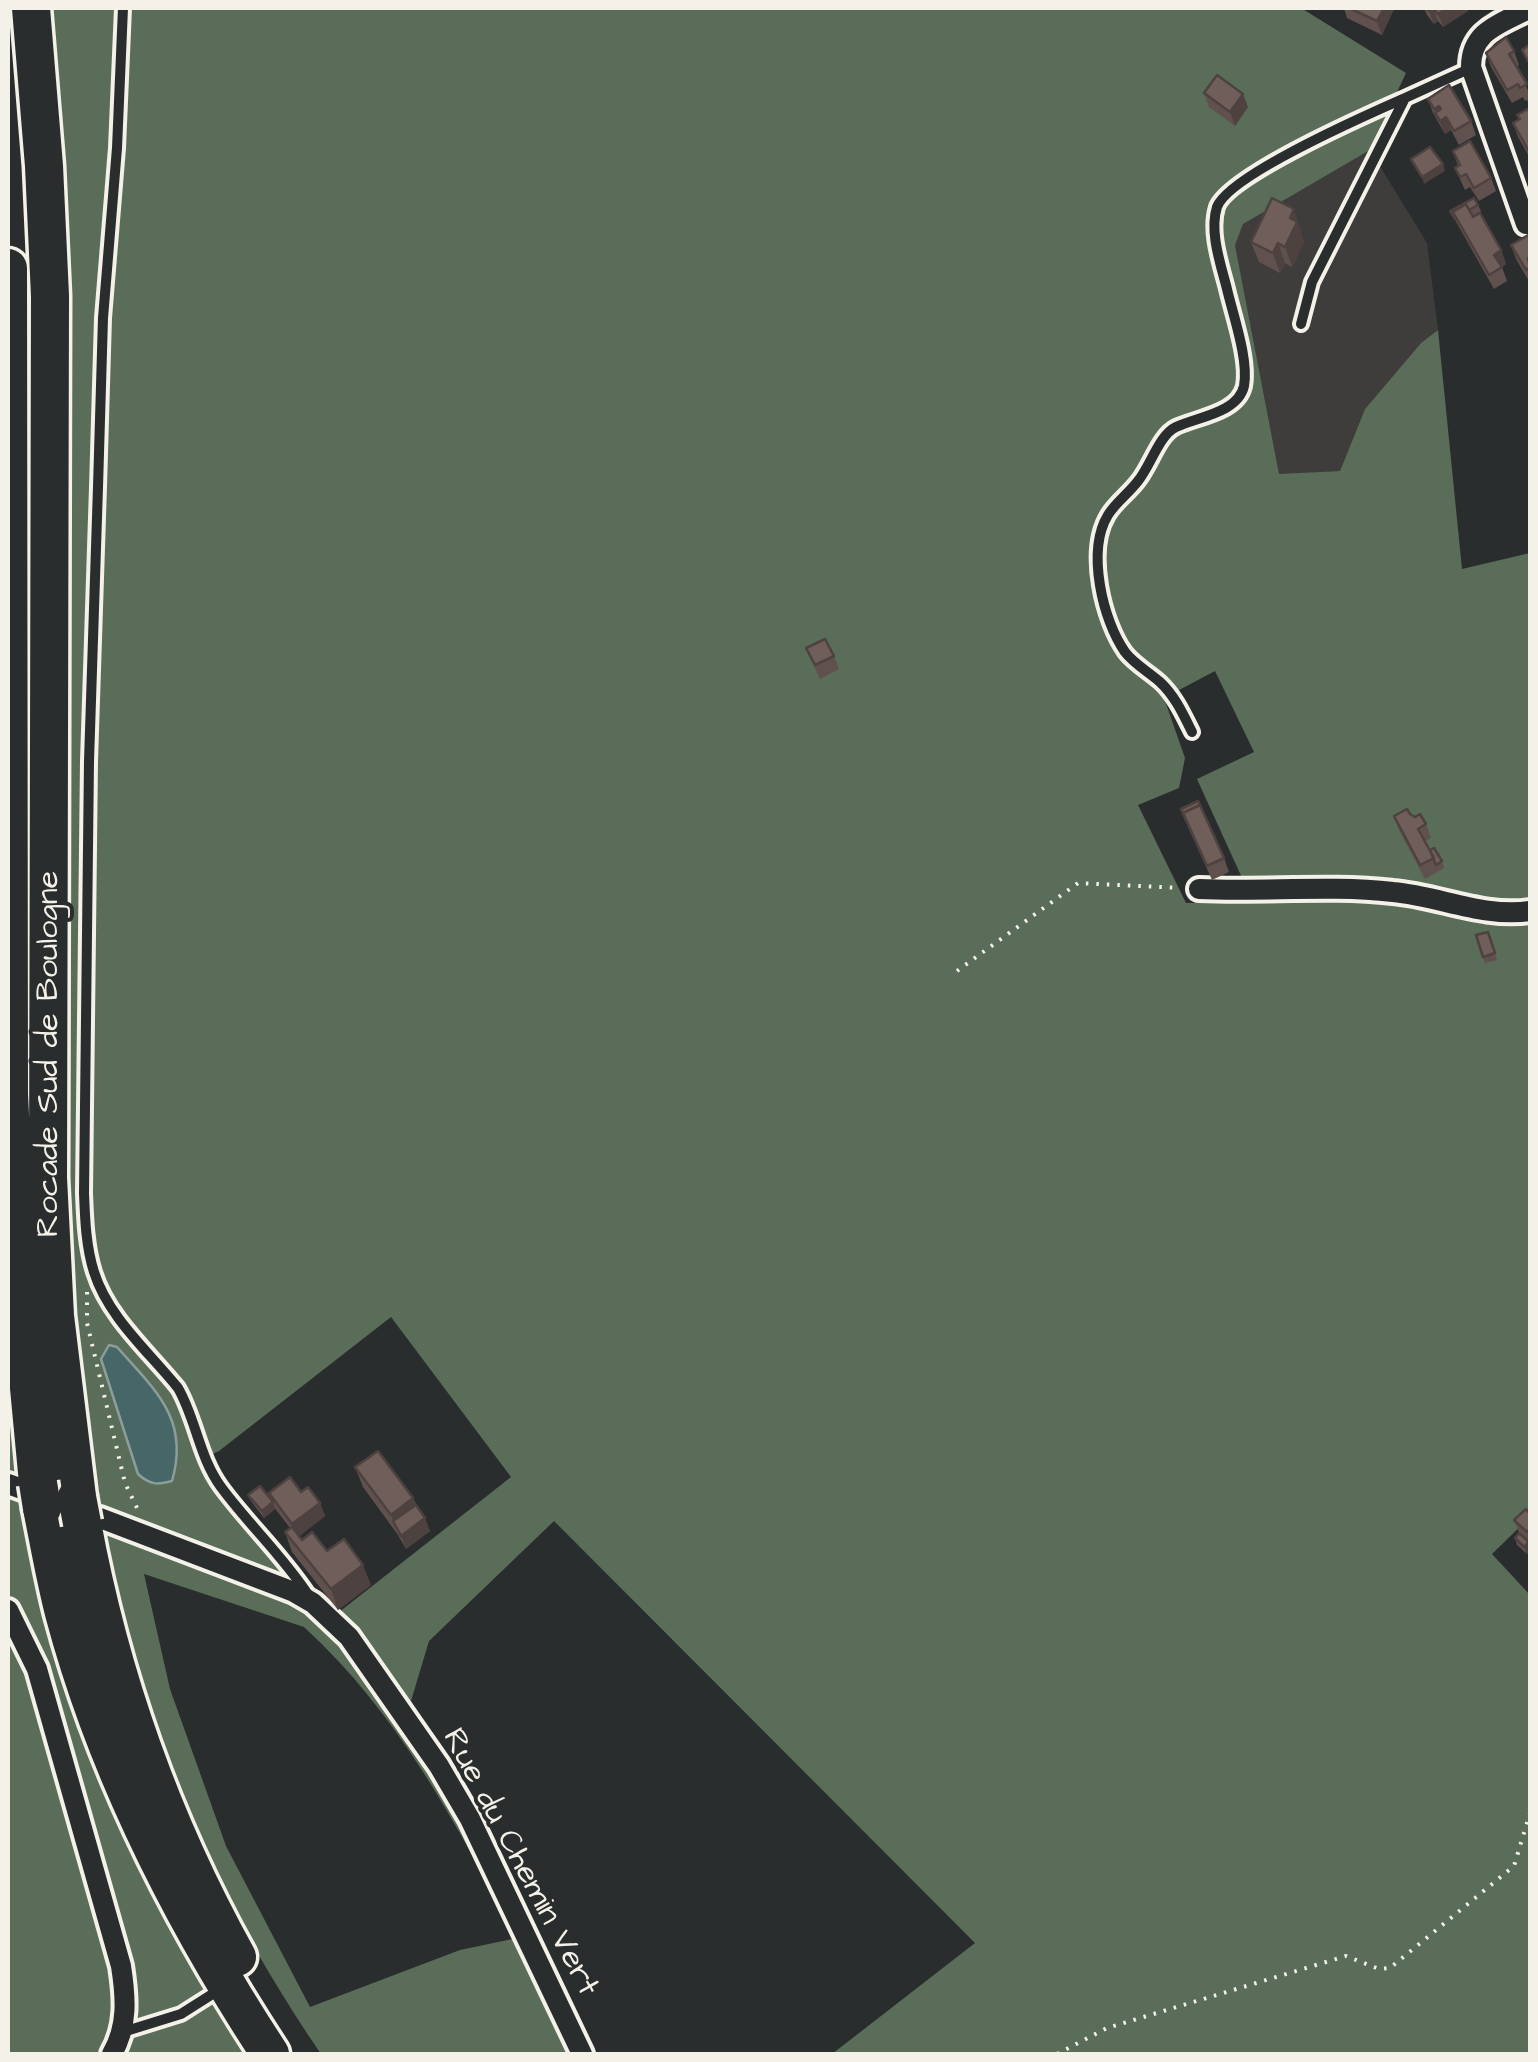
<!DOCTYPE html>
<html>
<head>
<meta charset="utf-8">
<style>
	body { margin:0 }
	#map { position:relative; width:1538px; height:2062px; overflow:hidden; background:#2a2d2e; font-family:"Architects Daughter",sans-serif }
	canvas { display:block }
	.frame { position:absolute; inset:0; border:10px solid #f4f1e8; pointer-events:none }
</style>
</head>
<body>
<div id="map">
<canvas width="1538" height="2062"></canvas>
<div class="frame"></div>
</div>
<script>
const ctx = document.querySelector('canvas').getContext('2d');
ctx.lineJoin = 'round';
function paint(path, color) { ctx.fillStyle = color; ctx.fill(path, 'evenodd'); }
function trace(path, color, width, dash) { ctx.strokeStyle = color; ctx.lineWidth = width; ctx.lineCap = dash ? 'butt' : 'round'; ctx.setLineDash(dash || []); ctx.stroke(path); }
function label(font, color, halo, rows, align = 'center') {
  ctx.font = font + ' "Architects Daughter",sans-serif'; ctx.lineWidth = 8; ctx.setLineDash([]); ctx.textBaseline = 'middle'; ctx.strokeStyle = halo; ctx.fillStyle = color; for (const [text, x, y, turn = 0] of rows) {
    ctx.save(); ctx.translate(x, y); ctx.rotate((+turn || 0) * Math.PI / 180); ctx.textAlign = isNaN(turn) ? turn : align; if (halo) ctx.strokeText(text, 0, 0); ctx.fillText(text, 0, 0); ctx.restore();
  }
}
paint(new Path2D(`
	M1370,150L1427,243L1438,330L1421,343L1365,409L1340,471L1279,475L1235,245L1242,224Z`), '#3f3c3c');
paint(new Path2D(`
	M50,8H1301L1406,73L1370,150L1243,224L1235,245L1279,474L1340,471L1365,409L1421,343L1438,330L1462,569L1530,553V1517L1492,1554L1530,1595V2054H832L975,1943L554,1521L429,1641L411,1701L512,1878L592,2054H321C248,1947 184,1825 147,1700C94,1521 69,1324 65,1137C64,1063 66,989 66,915C67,786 67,656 68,527C74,354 72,179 50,8ZM1215,671L1254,752L1197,779L1253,902L1186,903L1138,805L1179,788L1185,758L1164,698ZM391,1317L511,1477L329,1620L206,1476L202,1459L219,1451ZM144,1574L304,1627C400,1715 456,1824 517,1938L460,1950L310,2007L226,1846L170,1689Z
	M8,1336L191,1960L248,2054H8Z`), '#5a6d58');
const water = new Path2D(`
	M109,1345L117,1347C155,1390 190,1419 172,1481C157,1485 150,1485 138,1474L101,1359Z`);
paint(water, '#476668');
trace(water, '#8c9e9b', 2.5);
const lane = new Path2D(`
	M123,8L117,148L103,318L98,487L89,761L84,1193C85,1219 86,1247 94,1272C108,1317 149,1352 178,1388C196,1419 199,1457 221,1487C249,1525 283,1556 309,1596
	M1301,324L1312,282L1405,98L1471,68
	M1192,732C1183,714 1175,696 1160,682C1149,672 1134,664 1125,652C1103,621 1086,551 1108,515C1115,503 1129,493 1138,481C1151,465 1159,435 1176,427C1197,417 1238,413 1244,386C1249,360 1233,315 1227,289C1221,265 1209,232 1217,207C1229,175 1371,113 1405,98
	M123,2032L181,2014L222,1988`);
const street = new Path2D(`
	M1526,224L1471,67C1471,30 1501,24 1530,8
	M1199,889C1264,892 1329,885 1393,892C1439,896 1484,918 1530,911
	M8,1484L25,1490
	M100,1518L294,1592L313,1603L349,1637L439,1766L470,1819L582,2054
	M8,1610L37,1669L121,1966C126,1998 128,2026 112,2054`);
const highway = new Path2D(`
	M31,8L44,166L50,296L48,1178L55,1316L77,1497
	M8,268L9,1094L17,1261L38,1483
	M42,1508C49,1543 55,1578 64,1613C106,1771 181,1918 270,2054
	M82,1523C110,1675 162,1822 237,1957`);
trace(lane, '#f4f1e8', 18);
trace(street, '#f4f1e8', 28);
trace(highway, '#f4f1e8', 45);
trace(new Path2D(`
	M957,971L1078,883L1180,888
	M87,1292V1323L125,1483L140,1514
	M1057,2054L1107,2028L1346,1956L1379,1969L1390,1968L1514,1866L1530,1813`), '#f4f1e8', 4, [2.5, 8]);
trace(lane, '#2a2d2e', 10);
trace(street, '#2a2d2e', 20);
trace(highway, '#2a2d2e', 38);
const highwayBridge = new Path2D(`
	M38,1483L42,1508
	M77,1497L82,1523`);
trace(highwayBridge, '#f4f1e8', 45, []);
trace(highwayBridge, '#2a2d2e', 38);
paint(new Path2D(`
	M1344,8H1394V9L1382,35L1347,18Z
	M1424,8H1466L1468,11L1443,27L1438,21L1434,24L1427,15Z
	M1514,51L1519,65L1516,67L1530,94V107L1527,100L1525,101L1523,97L1512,103L1491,67L1486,53Z
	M1204,93L1248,107L1235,126L1209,107Z
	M1428,99L1471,121L1476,135L1459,145L1451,130L1445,134L1433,113Z
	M1530,114V158L1518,137L1513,123L1519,120L1517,115Z
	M1453,151L1491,178L1496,191L1479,201L1470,187L1465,190L1455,168L1458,166Z
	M1478,205L1481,211L1473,216L1501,250L1506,264L1502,267L1507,281L1494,289L1450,211Z
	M1302,229L1300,232L1304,242L1292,267L1285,263L1280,273L1259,262L1251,242Z
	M1530,234V283L1516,259L1511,245Z
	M806,648L834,656L839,669L820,679Z
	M1410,814L1426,824L1431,838L1425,841L1430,850L1442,861L1444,868L1425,879L1399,830L1394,816Z
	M1183,816L1224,858L1229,872L1212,880Z
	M1488,932L1497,960L1485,963L1476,935Z
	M355,1467L413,1498L430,1531L406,1549L398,1535L363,1487Z
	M301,1492L320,1503L325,1516L299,1536L302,1540L327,1551L371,1585L338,1610L292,1552L285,1532L290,1528L274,1507L275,1509L264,1518L251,1501L248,1495L272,1502L269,1493Z
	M1530,1514V1550L1527,1554L1517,1545L1515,1538L1519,1533L1514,1520Z`), '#60514e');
paint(new Path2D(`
	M1384,8H1394V9L1382,35L1377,21Z
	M1433,8L1438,21L1434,24L1429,11Z
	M1447,8H1466L1468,11L1443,27L1438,14Z
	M1243,94L1248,107L1235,126L1230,112Z
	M1439,106L1446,117L1451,130L1445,134L1434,109Z
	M1443,164L1445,171L1424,184L1422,177Z
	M1294,209L1304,242L1292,267L1285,247L1290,218Z
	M1278,243L1285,263L1280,273L1273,253Z
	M1501,250L1506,264L1499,268L1494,255Z
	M413,1498L421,1519L393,1521L391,1515Z
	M273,1502L275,1509L264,1518L262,1511Z
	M320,1503L325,1516L297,1538L292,1524Z
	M425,1518L430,1531L406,1549L401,1536Z
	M1529,1542L1530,1550L1527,1554L1524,1547Z
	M363,1565L371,1585L338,1610L331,1589Z`), '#4e4240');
const building = new Path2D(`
	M1349,8H1384L1377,21Z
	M1426,8H1447L1438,14L1433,8L1429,11Z
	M1506,37L1514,51L1509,54L1527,84L1520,88L1518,84L1507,90L1486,53Z
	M1529,45L1530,59L1528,61L1522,50Z
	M1217,75L1243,94L1230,112L1204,93Z
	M1449,85L1471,121L1454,131L1446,117L1440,121L1435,113L1441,109L1439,106L1434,109L1428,99Z
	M1528,109L1530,114V153L1513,123L1520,119L1517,115Z
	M1470,141L1491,178L1474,188L1466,174L1460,177L1455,168L1460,165L1453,151Z
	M1430,147L1443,164L1422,177L1411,159Z
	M1272,198L1294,209L1290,218L1297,222L1285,247L1278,243L1273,253L1251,242Z
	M1474,198L1478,205L1469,210L1466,204L1453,212L1455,219L1450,211Z
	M1466,204L1473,217L1480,213L1501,250L1494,255L1502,267L1489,275L1453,212Z
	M1530,234V257L1528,258L1530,267L1526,270L1511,245Z
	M825,639L834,656L815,665L806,648Z
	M1198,801L1200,805L1183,813L1186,820L1181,809Z
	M1200,805L1224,858L1207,866L1183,813Z
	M1407,809L1410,814L1415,817L1420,814L1426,824L1418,829L1434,858L1420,865L1394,816Z
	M1434,848L1442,861L1436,865L1430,850Z
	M1488,932L1495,953L1483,957L1476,935Z
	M378,1451L413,1498L391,1515L355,1467Z
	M290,1477L301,1492L308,1487L320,1503L292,1524L269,1493Z
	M260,1486L273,1502L262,1511L248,1495Z
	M416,1505L425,1518L401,1536L393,1521Z
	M1526,1509L1530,1514V1528L1527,1532L1514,1520Z
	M292,1527L302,1540L312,1532L327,1551L344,1539L363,1565L331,1589L285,1532Z
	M1519,1533L1529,1542L1524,1547L1515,1538Z`);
paint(building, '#705e5b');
trace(building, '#4e4240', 2.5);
label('32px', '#f4f1e8', '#2a2d2e', [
	["Rocade Sud de Boulogne",50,1054,-90],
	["Rue du Chemin Vert",519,1863,62]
]);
</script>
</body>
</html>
